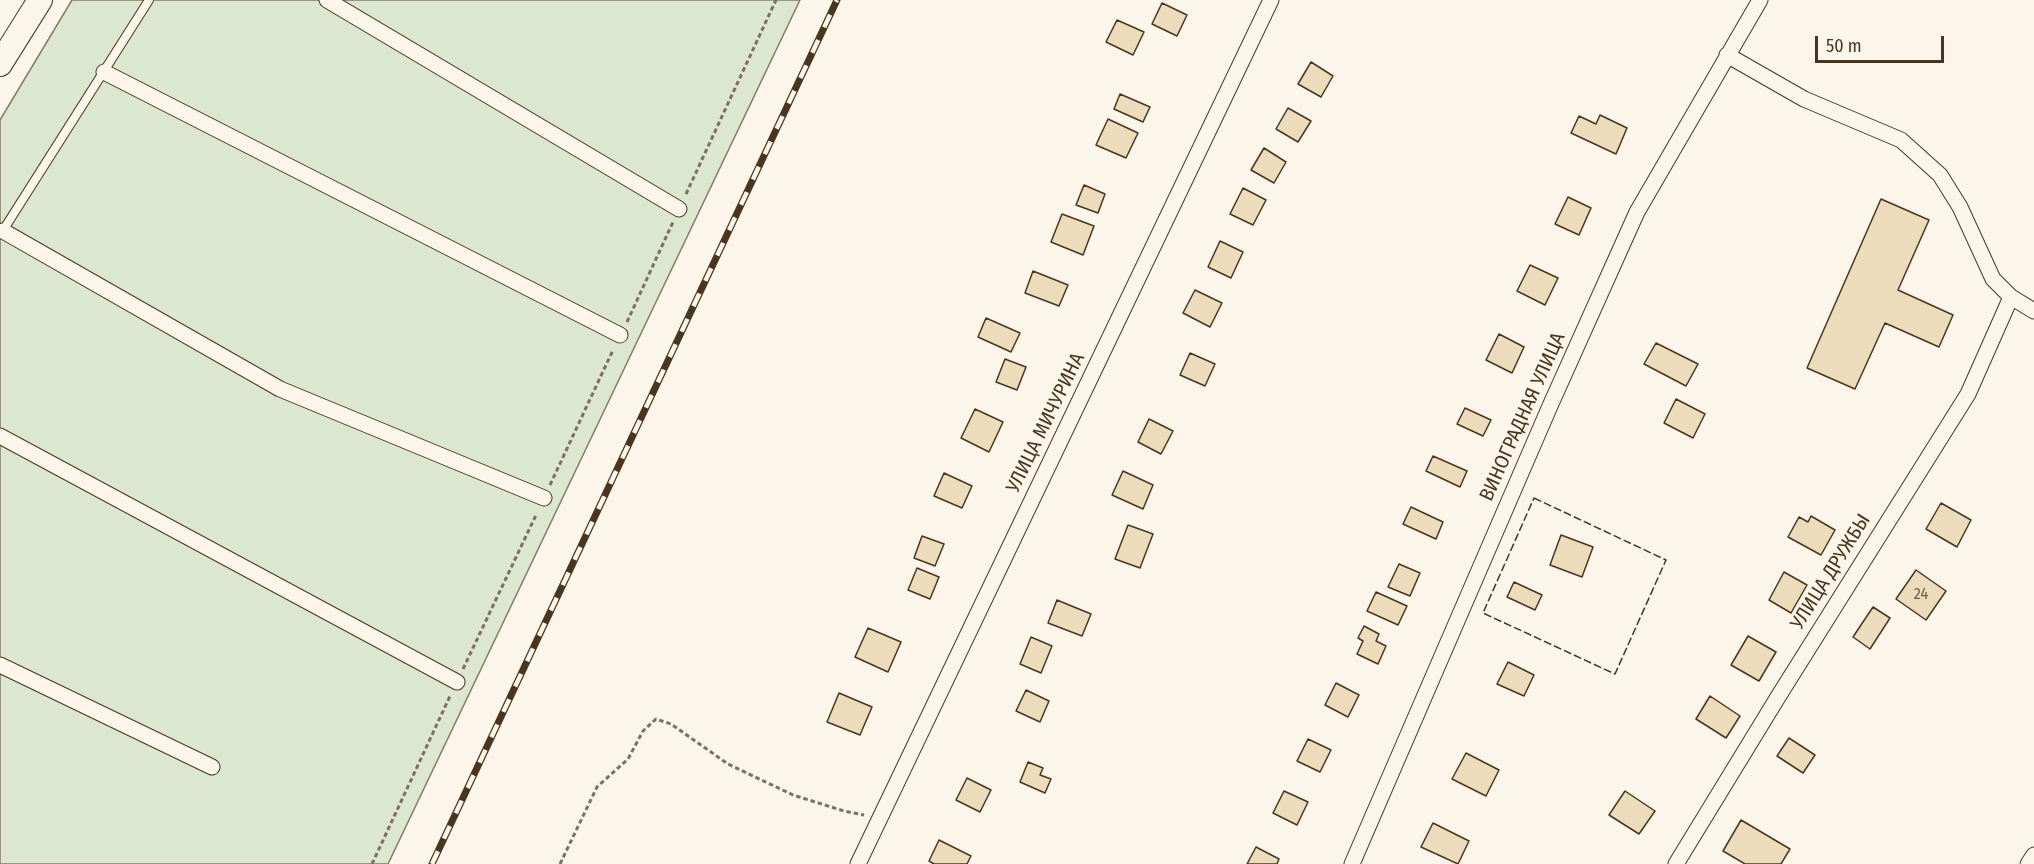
<!DOCTYPE html>
<html>
<head>
<meta charset="utf-8">
<style>
	body { margin:0 }
	#map { position:relative; width:2034px; height:864px; overflow:hidden; background:#fbf6e9; font-family:"Fira Sans Condensed",sans-serif }
	canvas { display:block }
	.scale { position:absolute; left:1815px; top:36px; width:129px; height:27px; box-sizing:border-box; border:3px solid #4a3520; border-top:0; padding-left:8px; font-size:18px; line-height:21px; white-space:nowrap; color:#4a3520; -webkit-text-stroke:4px #fbf6e9; paint-order:stroke }
</style>
</head>
<body>
<div id="map">
<canvas width="2034" height="864"></canvas>
<div class="scale">50 m</div>
</div>
<script>
const ctx = document.querySelector('canvas').getContext('2d');
ctx.lineJoin = 'round';
function paint(path, color) { ctx.fillStyle = color; ctx.fill(path, 'evenodd'); }
function trace(path, color, width, dash) { ctx.strokeStyle = color; ctx.lineWidth = width; ctx.lineCap = dash ? 'butt' : 'round'; ctx.setLineDash(dash || []); ctx.stroke(path); }
function label(font, color, halo, rows, align = 'center') {
  ctx.font = font + ' "Fira Sans Condensed",sans-serif'; ctx.lineWidth = 4.5; ctx.setLineDash([]); ctx.textBaseline = 'middle'; ctx.strokeStyle = halo; ctx.fillStyle = color; for (const [text, x, y, turn = 0] of rows) {
    ctx.save(); ctx.translate(x, y); ctx.rotate((+turn || 0) * Math.PI / 180); ctx.textAlign = isNaN(turn) ? turn : align; if (halo) ctx.strokeText(text, 0, 0); ctx.fillText(text, 0, 0); ctx.restore();
  }
}
const green = new Path2D(`
	M72,0H800L388,864H0V120Z`);
paint(green, '#dce7d0');
trace(green, '#887966', 1.5);
const building = new Path2D(`
	M1162,3L1187,15L1177,36L1152,24Z
	M1117,20L1144,32L1133,55L1106,42Z
	M1311,62L1333,76L1321,97L1298,84Z
	M1120,94L1150,107L1143,122L1114,109Z
	M1288,108L1311,121L1298,142L1276,129Z
	M1600,115L1627,128L1616,154L1571,133L1579,116L1596,124Z
	M1108,119L1138,133L1126,158L1096,145Z
	M1264,148L1286,162L1274,183L1251,170Z
	M1084,185L1105,194L1098,213L1076,205Z
	M1243,188L1266,200L1253,225L1230,214Z
	M1568,197L1591,208L1579,235L1555,224Z
	M1881,199L1929,220L1898,290L1953,315L1939,347L1885,323L1855,389L1807,368Z
	M1062,214L1094,226L1083,255L1051,242Z
	M1220,241L1243,252L1231,278L1208,267Z
	M1530,265L1558,278L1545,305L1517,291Z
	M1033,271L1068,285L1059,306L1025,293Z
	M1195,290L1222,303L1210,327L1183,313Z
	M986,318L1020,333L1011,352L978,337Z
	M1499,334L1524,347L1512,373L1486,360Z
	M1656,343L1698,364L1686,386L1644,364Z
	M1190,353L1215,364L1205,386L1180,375Z
	M1005,359L1026,367L1017,390L996,382Z
	M1676,399L1705,414L1693,438L1664,423Z
	M1465,408L1491,420L1483,436L1457,424Z
	M975,409L1003,422L989,452L961,438Z
	M1149,419L1173,431L1161,454L1138,442Z
	M1433,456L1467,471L1460,487L1426,471Z
	M1123,471L1153,485L1143,509L1112,495Z
	M944,473L972,486L962,508L934,496Z
	M1941,503L1971,520L1957,547L1926,529Z
	M1411,507L1443,522L1436,539L1403,524Z
	M1811,516L1835,530L1821,555L1788,537L1799,517L1808,522Z
	M1128,525L1153,534L1140,568L1115,559Z
	M1561,535L1593,547L1582,577L1550,565Z
	M922,536L944,544L935,566L914,558Z
	M1399,564L1420,573L1410,596L1388,587Z
	M917,568L939,577L930,599L908,590Z
	M1916,570L1946,591L1926,620L1896,599Z
	M1784,572L1807,585L1791,613L1769,600Z
	M1514,582L1542,595L1535,610L1507,597Z
	M1376,592L1407,606L1398,625L1367,611Z
	M1057,600L1091,614L1082,636L1048,623Z
	M1873,607L1890,618L1870,649L1853,637Z
	M1364,626L1379,634L1376,641L1386,646L1378,664L1357,654L1363,641L1358,638Z
	M868,628L901,642L888,672L855,657Z
	M1748,636L1776,652L1759,681L1731,665Z
	M1031,637L1052,646L1041,673L1020,664Z
	M1508,662L1534,675L1524,696L1497,684Z
	M1336,683L1359,695L1348,717L1325,705Z
	M1026,690L1049,701L1040,722L1016,711Z
	M839,693L872,707L860,735L827,722Z
	M1710,696L1740,716L1726,738L1696,719Z
	M1789,738L1815,755L1803,773L1777,756Z
	M1308,739L1331,750L1320,772L1297,761Z
	M1466,753L1499,770L1486,796L1452,779Z
	M1028,762L1043,768L1040,775L1051,779L1045,793L1020,782Z
	M967,778L991,790L980,812L956,800Z
	M1284,791L1308,802L1297,825L1273,813Z
	M1625,791L1655,811L1639,834L1609,815Z
	M1741,820L1790,849L1781,864H1745L1723,851Z
	M1433,823L1469,841L1458,864L1421,847Z
	M939,840L971,856L967,864H934L929,861Z
	M1256,847L1279,859L1277,864H1247Z`);
paint(building, '#ecdcbc');
trace(building, '#4a3520', 1.5);
const service = new Path2D(`
	M2,232L149,0`);
const minor = new Path2D(`
	M327,0L679,209
	M1727,55L1804,99L1901,140L1940,175L1960,207L1993,279L2011,297L2034,311
	M104,72L620,335
	M3,231L280,389L544,498
	M0,436L457,682
	M0,665L212,767
	M858,864L1271,0
	M1352,864L1550,406L1637,212L1760,0
	M1676,864L1778,697L1968,394L2011,297
	M2028,864L2034,855`);
const primary = new Path2D(`
	M0,64L40,0`);
trace(service, '#4a3520', 10);
trace(minor, '#4a3520', 17);
trace(primary, '#4a3520', 26);
trace(new Path2D(`
	M686,194L776,0
	M627,322L673,222
	M550,485L613,350
	M463,669L537,513
	M372,864L451,694
	M560,864L597,787L628,759L643,731L656,719L671,724L728,764L793,795L844,811L864,815`), '#7f6f5c', 3, [4.5, 3]);
trace(service, '#fbf6e9', 8);
trace(minor, '#fbf6e9', 15);
trace(primary, '#fbf6e9', 24);
const rail = new Path2D(`
	M432,864L837,0`);
trace(rail, '#4a3520', 7);
trace(rail, '#fbf6e9', 4.5, [14]);
trace(new Path2D(`
	M1534,498L1666,560L1615,674L1483,613Z`), '#4a3520', 1.5, [8, 3]);
label('16px', '#725f47', null, [
	["24",1921,595]
]);
label('20px', '#4a3520', '#fbf6e9', [
	["ВИНОГРАДНАЯ УЛИЦА",1523,417,-66],
	["УЛИЦА МИЧУРИНА",1046,423,-64],
	["УЛИЦА ДРУЖБЫ",1831,572,-58]
]);
</script>
</body>
</html>
